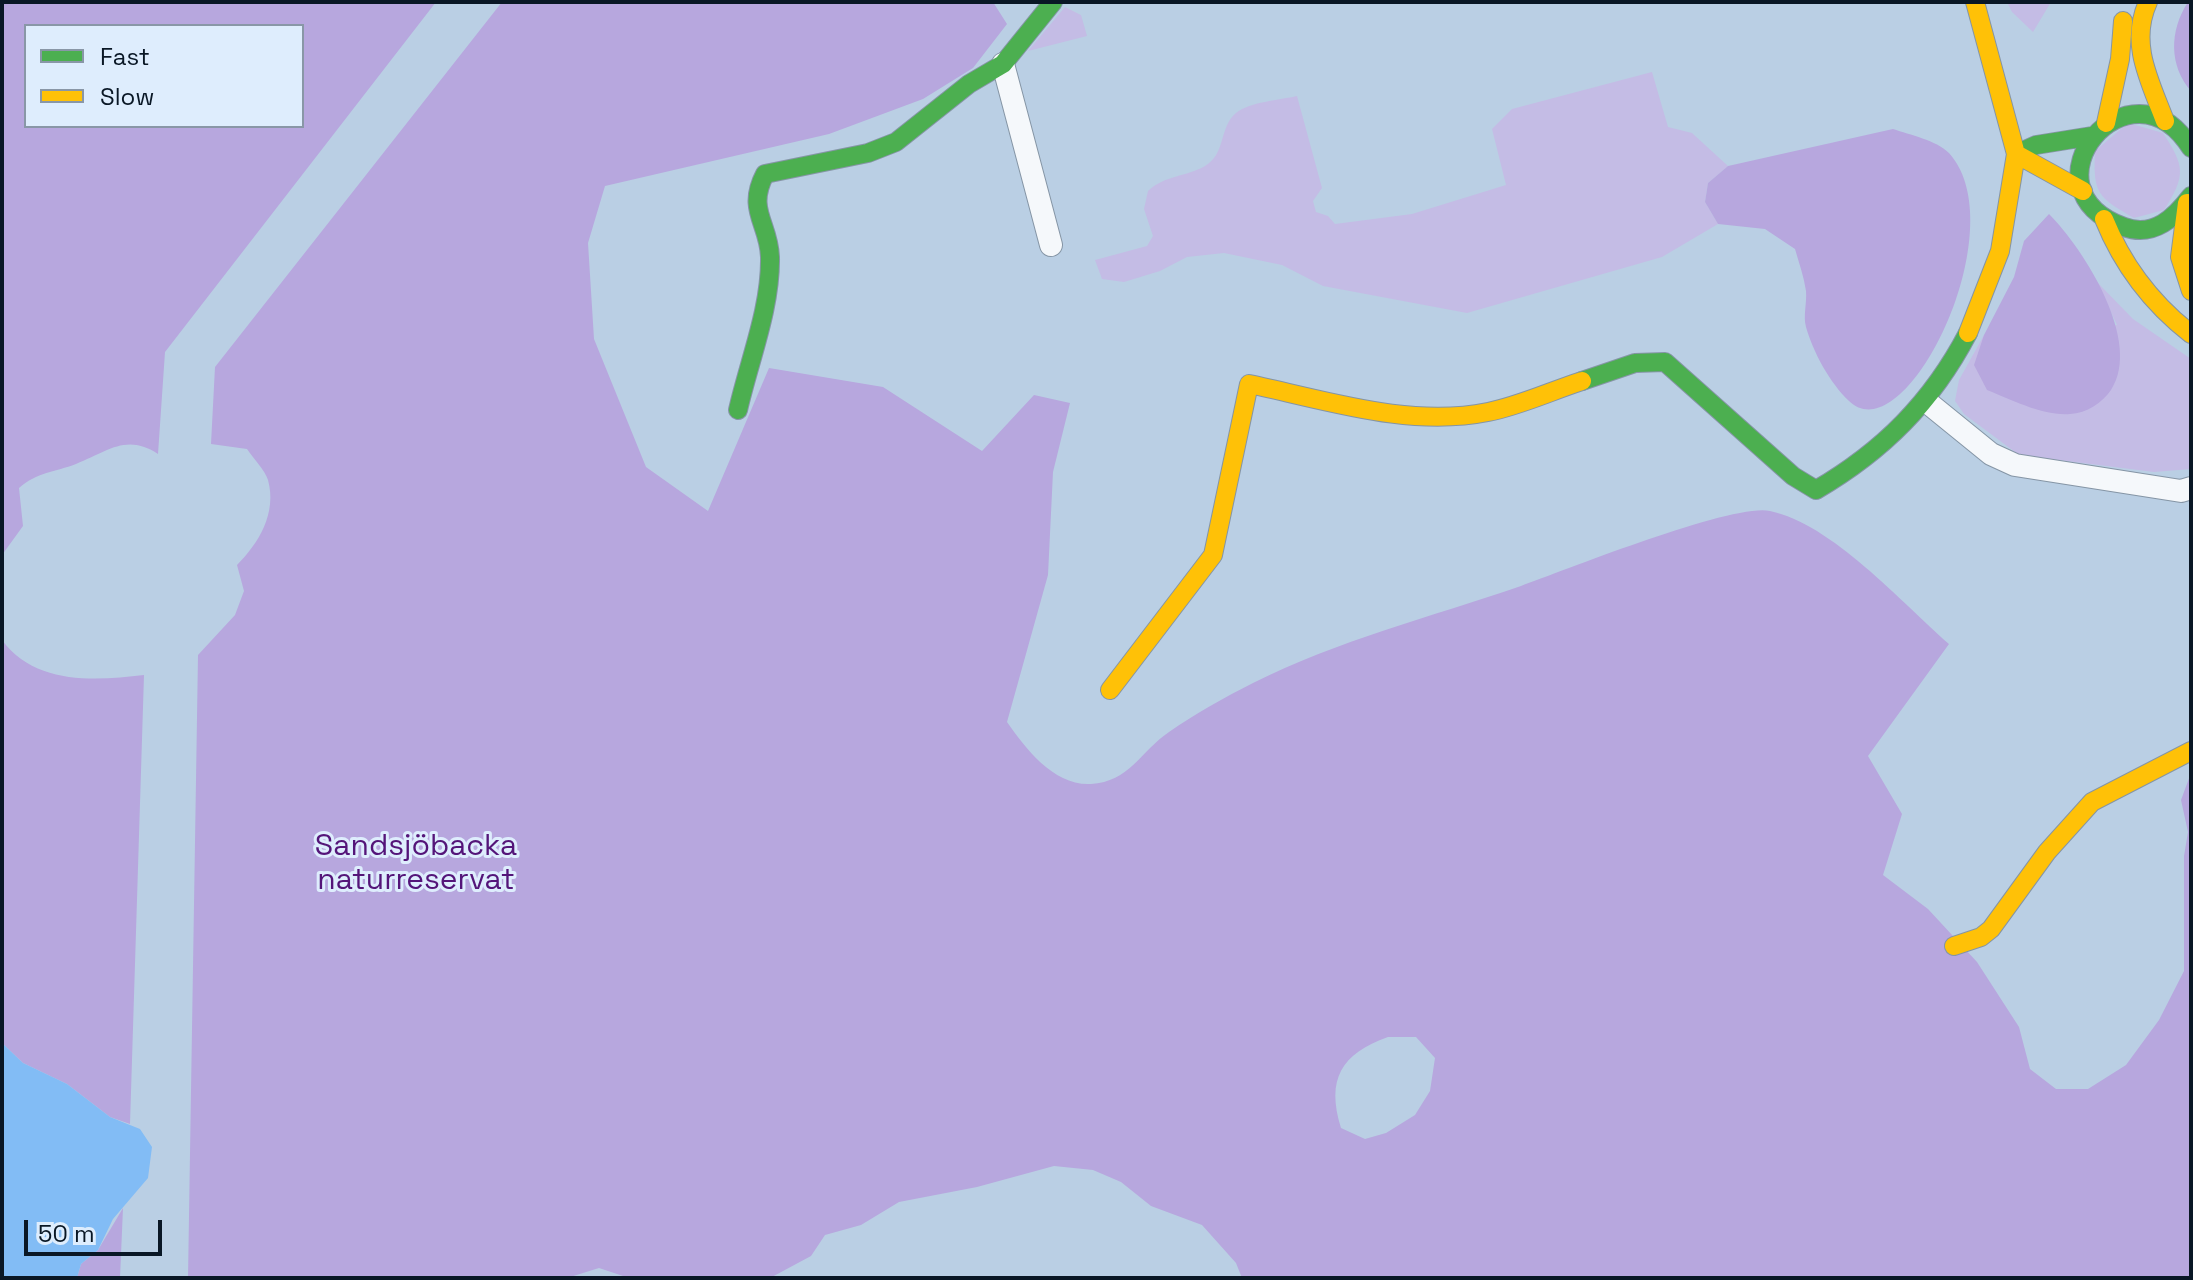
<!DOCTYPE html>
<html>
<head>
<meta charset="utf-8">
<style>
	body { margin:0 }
	#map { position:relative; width:2193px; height:1280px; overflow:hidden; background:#bacfe4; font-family:"Space Grotesk",sans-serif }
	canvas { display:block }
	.frame { position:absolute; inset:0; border:4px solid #091725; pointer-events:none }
	.legend { position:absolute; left:24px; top:24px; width:280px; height:104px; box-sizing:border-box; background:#deedfd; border:2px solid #8997a7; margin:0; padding:10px 14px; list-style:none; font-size:24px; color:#091725 }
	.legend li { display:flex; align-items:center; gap:16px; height:40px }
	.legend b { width:40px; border:2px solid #8997a7 }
	.scale { position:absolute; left:24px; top:1220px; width:138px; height:36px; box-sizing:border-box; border:4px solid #091725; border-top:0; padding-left:10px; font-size:24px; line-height:28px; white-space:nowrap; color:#091725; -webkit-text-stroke:6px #deedfd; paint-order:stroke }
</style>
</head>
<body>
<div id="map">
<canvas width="2193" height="1280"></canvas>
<div class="frame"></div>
<ul class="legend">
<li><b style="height:10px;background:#4caf50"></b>Fast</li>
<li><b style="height:10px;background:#ffc107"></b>Slow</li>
</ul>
<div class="scale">50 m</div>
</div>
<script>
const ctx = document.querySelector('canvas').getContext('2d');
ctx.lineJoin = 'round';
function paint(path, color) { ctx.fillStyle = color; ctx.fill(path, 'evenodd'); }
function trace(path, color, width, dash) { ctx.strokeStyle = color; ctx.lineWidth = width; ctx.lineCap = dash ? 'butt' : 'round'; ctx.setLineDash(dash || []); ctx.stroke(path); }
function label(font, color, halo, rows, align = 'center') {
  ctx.font = font + ' "Space Grotesk",sans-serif'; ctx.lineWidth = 6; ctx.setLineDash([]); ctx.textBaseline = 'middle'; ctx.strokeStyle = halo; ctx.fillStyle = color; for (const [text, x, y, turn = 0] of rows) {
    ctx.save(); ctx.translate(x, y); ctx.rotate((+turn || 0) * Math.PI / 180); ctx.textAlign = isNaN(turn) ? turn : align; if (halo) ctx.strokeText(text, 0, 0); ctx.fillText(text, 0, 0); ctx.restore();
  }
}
paint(new Path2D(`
	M2007,2H2051L2033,32L2012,12Z
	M1065,7L1081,15L1087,36L1028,51Z
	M1652,72L1668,127L1692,133L1728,166L1708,183L1705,202L1718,224L1662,257L1467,313L1323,286L1282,265L1224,253L1187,257L1160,271L1124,282L1102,279L1095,260L1147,246L1153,236L1144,209L1148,191C1165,175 1186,177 1205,166C1226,154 1219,127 1236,113C1249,102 1280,100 1297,96L1322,188L1313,201L1316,212L1328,216L1335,224L1412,214L1506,185L1492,129L1512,109Z
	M2128,123L2163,133C2185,166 2186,176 2164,210L2134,218C2098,197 2093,194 2095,151Z
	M2097,282L2133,319L2191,359V469L2154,472L2019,455L1964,414L1955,401L1959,380L1984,335L2117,325Z`), '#c4bce5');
paint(new Path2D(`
	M2,2H436L165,352L158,454C126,433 107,452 76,464C55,472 37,472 19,488L23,526L2,555ZM302,26V126H26V26Z
	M502,2H993L1007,24L973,68L923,99L829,134L605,186L588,243L594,339L646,467L708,511L769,368L883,387L982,451L1034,395L1070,403L1053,472L1048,575L1007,722C1026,749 1054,786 1091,784C1129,782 1141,751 1169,732C1195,714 1225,697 1253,683C1339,640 1431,617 1521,586C1566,570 1732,503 1770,511C1832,524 1901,602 1949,644L1868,756L1902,814L1883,875L1928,909L1977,962L2019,1027L2030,1069L2056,1089H2088L2126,1065L2159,1020L2184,971V856L2188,832L2181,800L2191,773V1278H1242L1236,1263L1202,1225L1151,1206L1121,1182L1093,1170L1054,1166L977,1187L899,1202L861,1225L825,1235L811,1256L770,1278H629L599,1268L567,1278H188L198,655L235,615L244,591L237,565C259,543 277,513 268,480C265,470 253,458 247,449L211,444L215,367ZM1388,1037H1416L1435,1058L1430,1091L1415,1115L1386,1133L1365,1139L1341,1128C1326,1079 1341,1054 1388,1037Z
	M2188,2H2191V91C2169,66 2169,31 2188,2Z
	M1893,129C1910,135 1936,140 1949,153C2017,228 1906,456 1849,401C1830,383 1813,352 1806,327C1803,316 1807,303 1806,291C1804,277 1799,263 1795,249L1765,229L1718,224L1705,202L1708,183L1728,166Z
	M2049,214C2084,249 2143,342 2111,390C2102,403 2087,413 2070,414C2043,416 2012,400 1987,390L1974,365L1984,335L2014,277L2024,241Z
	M2,640C35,685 95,681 144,675L130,1124L110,1117L67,1084L23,1063L2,1043Z
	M123,1208L120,1278H77L81,1264L98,1250Z`), '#b7a7de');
paint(new Path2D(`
	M2,1043L23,1063L67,1084L110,1117L140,1129L152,1147L148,1178L113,1219L98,1250L81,1264L77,1278H2Z`), '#82bcf5');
const street = new Path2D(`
	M1003,64L1051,245
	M1927,402L1991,454L2015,465L2181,491L2191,488`);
const fast = new Path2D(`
	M2191,148C2130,51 2016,188 2124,227C2154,238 2175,217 2191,196
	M2016,154L2036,145L2092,136
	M1582,381L1635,363L1665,362L1793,476L1816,490C1883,451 1932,402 1968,333
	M738,410C749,361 771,308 770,257C769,223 746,210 765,174L868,153L896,142L969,84L1003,64L1053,2`);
const slow = new Path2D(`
	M1975,2L2016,154L2083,191
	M2148,2C2129,44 2150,81 2165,121
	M2106,123L2120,59L2123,21
	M2187,203L2180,257L2191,291
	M2104,219C2123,266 2151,303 2191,334
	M1968,333L2000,251L2016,154
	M1110,690L1213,555L1249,384C1326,400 1409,428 1488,412C1519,406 1551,391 1582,381
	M1954,946L1981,937L1991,929L2047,852L2092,802L2191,751`);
trace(street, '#8595a5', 24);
trace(fast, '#8595a5', 20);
trace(slow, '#8595a5', 20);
trace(street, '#f5f8fb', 22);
trace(fast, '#4caf50', 18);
trace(slow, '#ffc107', 18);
label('30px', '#541579', '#deedfd', [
	["Sandsjöbacka",416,847],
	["naturreservat",416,881]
]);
</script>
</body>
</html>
